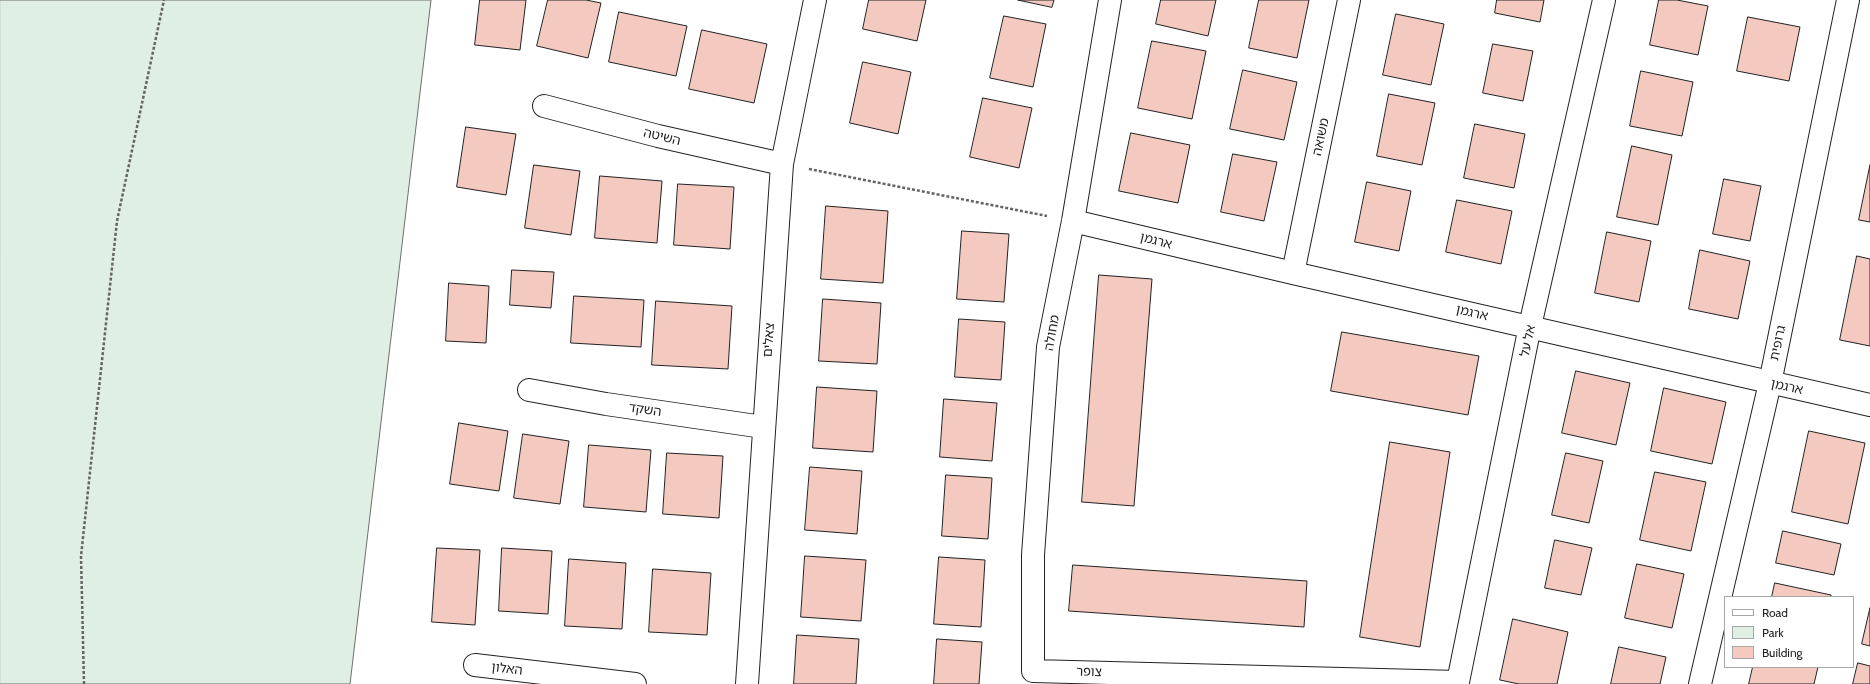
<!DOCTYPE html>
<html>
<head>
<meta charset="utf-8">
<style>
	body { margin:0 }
	#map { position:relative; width:1870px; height:684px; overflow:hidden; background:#fff; font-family:Cabin,sans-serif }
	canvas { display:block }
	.legend { position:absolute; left:1724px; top:596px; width:130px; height:72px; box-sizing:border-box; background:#fff; border:1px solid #a7a7a7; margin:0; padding:5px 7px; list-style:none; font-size:12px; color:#222 }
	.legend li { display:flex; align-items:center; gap:8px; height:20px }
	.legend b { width:20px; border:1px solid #a7a7a7 }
</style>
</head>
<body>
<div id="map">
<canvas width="1870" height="684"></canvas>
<ul class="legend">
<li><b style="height:5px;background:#fff"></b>Road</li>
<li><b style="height:11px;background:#e0efe3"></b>Park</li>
<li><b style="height:11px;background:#f3c9c0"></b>Building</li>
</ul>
</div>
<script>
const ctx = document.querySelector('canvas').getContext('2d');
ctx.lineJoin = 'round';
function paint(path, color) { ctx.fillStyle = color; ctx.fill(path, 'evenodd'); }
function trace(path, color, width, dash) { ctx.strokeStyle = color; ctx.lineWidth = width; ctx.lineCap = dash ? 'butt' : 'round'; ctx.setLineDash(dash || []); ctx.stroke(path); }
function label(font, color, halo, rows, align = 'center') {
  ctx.font = font + ' Cabin,"Noto Sans Hebrew",sans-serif'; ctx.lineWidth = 3; ctx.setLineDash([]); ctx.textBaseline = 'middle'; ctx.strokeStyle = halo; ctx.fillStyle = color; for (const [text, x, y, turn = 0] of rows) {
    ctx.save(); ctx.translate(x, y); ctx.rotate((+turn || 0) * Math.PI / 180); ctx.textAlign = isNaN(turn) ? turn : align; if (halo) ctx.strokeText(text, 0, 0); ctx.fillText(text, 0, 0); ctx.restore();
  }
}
const green = new Path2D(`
	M0,0H431L350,684H0Z`);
paint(green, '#e0efe3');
trace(green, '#6f6f6f', 1);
const building = new Path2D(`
	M480,0H526L520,50L475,45Z
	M548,0H586L601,3L588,58L537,46Z
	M869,0H926L917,41L863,29Z
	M1018,0H1054L1052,7Z
	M1161,0H1216L1208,36L1156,24Z
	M1259,0H1309L1297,58L1249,48Z
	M1497,0H1544L1540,22L1495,13Z
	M1659,0H1677L1708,6L1698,55L1650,45Z
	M619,12L687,26L676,76L609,62Z
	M1396,14L1444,24L1431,85L1383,75Z
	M1004,16L1046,24L1033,87L990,78Z
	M1748,17L1800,27L1789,81L1737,71Z
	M702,30L767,44L754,103L689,89Z
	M1152,41L1206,51L1192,119L1138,108Z
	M1493,44L1533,51L1523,101L1483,93Z
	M863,62L911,72L898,134L850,123Z
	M1243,70L1297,82L1284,140L1230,129Z
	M1641,71L1693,82L1682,136L1630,126Z
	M1389,94L1435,103L1422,165L1377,156Z
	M983,98L1032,108L1019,168L970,157Z
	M1475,124L1525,134L1514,188L1464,178Z
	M466,127L516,134L506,195L457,187Z
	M1131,133L1190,145L1178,203L1119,191Z
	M1632,146L1672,155L1658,225L1617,217Z
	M1233,154L1277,162L1264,221L1221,212Z
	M534,165L580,171L571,235L525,228Z
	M1870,165V222L1859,220Z
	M600,176L662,181L657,243L595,238Z
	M1724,179L1761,186L1750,241L1713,234Z
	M1367,182L1411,191L1399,251L1355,242Z
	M678,184L734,187L730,249L674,245Z
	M1457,200L1512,211L1501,264L1446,252Z
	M826,206L888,211L883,283L821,279Z
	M962,231L1009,234L1004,302L957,299Z
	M1607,232L1651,241L1639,302L1595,293Z
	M1700,250L1750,261L1738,319L1689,309Z
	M1857,256L1870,259V346L1840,340Z
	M512,270L554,272L551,308L510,305Z
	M1099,275L1152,279L1134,506L1082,502Z
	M449,283L489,286L486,343L446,341Z
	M574,296L644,300L641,347L571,343Z
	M823,299L881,303L877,364L819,361Z
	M656,301L732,306L728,369L652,365Z
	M959,319L1005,322L1001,380L955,377Z
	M1342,332L1479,356L1468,415L1331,391Z
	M1576,371L1630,383L1616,445L1562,433Z
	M817,387L877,391L873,452L813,448Z
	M1664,388L1726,402L1712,464L1651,451Z
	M944,399L997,403L992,461L940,457Z
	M459,423L508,431L499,491L450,484Z
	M1809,431L1865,443L1848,524L1792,512Z
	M523,434L569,441L560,504L514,498Z
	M1390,442L1450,452L1420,647L1360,637Z
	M589,445L651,450L646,512L584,507Z
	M667,453L723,456L719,518L663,514Z
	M1566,453L1603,461L1589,523L1552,515Z
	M810,467L862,471L857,534L805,530Z
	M1655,472L1706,482L1691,551L1640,540Z
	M946,475L992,478L988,539L942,536Z
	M1783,531L1841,544L1834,575L1776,563Z
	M1555,540L1592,548L1581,595L1545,588Z
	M437,548L480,550L475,625L432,622Z
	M502,548L552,551L548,614L499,611Z
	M805,556L866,560L861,621L801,617Z
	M939,557L985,560L981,627L934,624Z
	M569,559L626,563L622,629L565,626Z
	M1637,564L1684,574L1672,628L1625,618Z
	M1073,565L1307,581L1304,627L1069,611Z
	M653,569L711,573L707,635L649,632Z
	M1775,583L1831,595V597H1772Z
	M1870,608V646L1862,644Z
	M1513,619L1568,632L1557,684H1519L1500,680Z
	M797,635L859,639L856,684H794Z
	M937,639L982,642L979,684H934Z
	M1619,647L1666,657L1660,684H1611Z
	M1858,663L1870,666V684H1853Z
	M1753,667H1818L1814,684H1749Z`);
paint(building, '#f3c9c0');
trace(building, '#222', 1);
const street = new Path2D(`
	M1110,0L1073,221L1048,347L1033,555V671L1458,682L1530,326L1604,0
	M544,106L658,136L782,164
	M1073,221L1293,273L1870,405
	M1293,273L1349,0
	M529,390L606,404L763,427
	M475,665L635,684
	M747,684L782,164L815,0
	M1700,684L1770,383L1848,0`);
trace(street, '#222', 24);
trace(new Path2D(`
	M809,169L1047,216
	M84,684L81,556L117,221L164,0`), '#646464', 2.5, [3, 2]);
trace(street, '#fff', 22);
label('13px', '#222', '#fff', [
	["השיטה",662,137,14],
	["משואה",1321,137,-78],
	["ארגמן",1156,241,14],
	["ארגמן",1472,313,13],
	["מחולה",1052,333,-80],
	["צאלים",769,340,-86],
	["אל על",1528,341,-78],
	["גרופית",1778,343,-78],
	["ארגמן",1787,387,12],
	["השקד",645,410,8],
	["האלון",507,669,7],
	["צופר",1089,672,2]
]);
</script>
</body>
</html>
